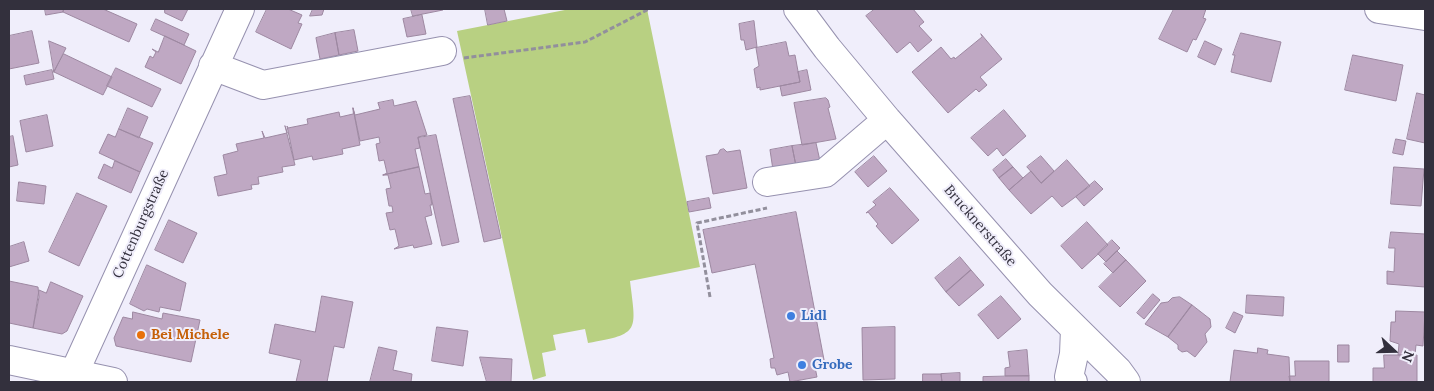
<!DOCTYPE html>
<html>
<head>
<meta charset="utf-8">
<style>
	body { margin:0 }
	#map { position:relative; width:1434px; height:391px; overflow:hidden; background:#f0eefb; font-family:Lora,serif }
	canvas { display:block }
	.frame { position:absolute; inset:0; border:10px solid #33303d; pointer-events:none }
	.north { position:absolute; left:1369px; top:326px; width:50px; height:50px; -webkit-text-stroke:4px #f0eefb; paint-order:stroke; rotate:111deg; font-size:14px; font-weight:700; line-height:20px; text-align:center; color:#33303d }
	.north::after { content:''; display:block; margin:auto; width:18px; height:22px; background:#33303d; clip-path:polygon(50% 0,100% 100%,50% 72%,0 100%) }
</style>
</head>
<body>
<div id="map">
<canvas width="1434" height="391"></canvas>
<div class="frame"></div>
<div class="north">N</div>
</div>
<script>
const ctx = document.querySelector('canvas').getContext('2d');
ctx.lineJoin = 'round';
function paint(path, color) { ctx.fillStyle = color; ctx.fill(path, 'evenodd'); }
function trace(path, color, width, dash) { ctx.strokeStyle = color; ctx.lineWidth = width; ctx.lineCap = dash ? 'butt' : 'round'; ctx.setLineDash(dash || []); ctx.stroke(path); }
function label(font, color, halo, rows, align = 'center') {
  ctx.font = font + ' Lora,serif'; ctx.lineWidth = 4; ctx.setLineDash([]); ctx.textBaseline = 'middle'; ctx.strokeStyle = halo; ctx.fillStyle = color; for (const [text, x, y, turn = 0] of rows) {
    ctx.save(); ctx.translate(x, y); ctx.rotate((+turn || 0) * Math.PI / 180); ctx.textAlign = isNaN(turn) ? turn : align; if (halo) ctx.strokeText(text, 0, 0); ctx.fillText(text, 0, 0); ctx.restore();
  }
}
paint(new Path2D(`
	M570,9H647L700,267L630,281C636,331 641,334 588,343L585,329L553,335L556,350L542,353L546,376L533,380L457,31Z`), '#b8d082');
const building = new Path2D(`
	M45,9H64L63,12L46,15Z
	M64,9H103L137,24L129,42L63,12Z
	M165,9H188L182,21L165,13Z
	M267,9H288L302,15L298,23L302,24L291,49L256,32Z
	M313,9H324L322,15L310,16Z
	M411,9H442L443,10L413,16Z
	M485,9H504L507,21L488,25Z
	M875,9H913L924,22L919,26L932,40L918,52L910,42L897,53L866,16Z
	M1174,9H1206L1203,18L1206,19L1196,40L1193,39L1187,52L1159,39Z
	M422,15L426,34L407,37L403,19Z
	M156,19L189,34L184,45L151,30Z
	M754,21L757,47L746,50L744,40H741L739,24Z
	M354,30L358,51L339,55L335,33Z
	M32,31L39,63L9,69V36Z
	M335,33L339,55L320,59L316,38Z
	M1241,33L1281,42L1271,82L1231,72L1235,55H1233Z
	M981,34L1002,59L980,77L987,85L979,92L976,89L948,113L912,72L941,47L951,59L954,57L955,59L982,37Z
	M165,36L196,51L181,84L145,67L150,56L153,58L156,52L152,49L158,52Z
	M49,41L66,48L54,72Z
	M1205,41L1222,49L1215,65L1198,57Z
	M786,42L789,56L795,55L800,82L760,90V87L757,88L754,69L759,66L756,48Z
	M64,54L112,77L103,95L54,72Z
	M1353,55L1403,65L1396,101L1345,90Z
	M116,68L161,89L152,107L107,86Z
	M52,70L54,79L26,85L24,76Z
	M807,70L811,90L782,96L780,86L800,82L798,72Z
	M1417,93L1425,95V143L1407,139Z
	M470,96L501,238L484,242L453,99Z
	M826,98L828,100L830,107L828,108L836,139L802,145L794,103Z
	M393,100L394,106L416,101L427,135L418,137L420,148L415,149L419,167L383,175L387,173L384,160L379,161L376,144L380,143L379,137L360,141L353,108L355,115L380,109L378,103Z
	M128,108L148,117L139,138L119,129Z
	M353,108L360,145L342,149L343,154L313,160L312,156L294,160L287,126L288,128L308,124L307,119L339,112L340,117L353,114Z
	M1004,110L1026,136L1003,156L997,148L988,156L971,138Z
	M47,115L53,146L26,152L20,121Z
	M285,126L295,165L282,167L283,172L258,177L259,184L251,185L252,189L218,196L214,177L227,174L223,155L238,151L236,144L264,138L262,131L265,138L287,133Z
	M119,129L153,143L140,172L99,153L108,134L115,137Z
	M436,135L459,242L442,246L418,138Z
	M13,136L18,165L9,167V137Z
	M1396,139L1406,141L1403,155L1393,153Z
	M816,143L820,161L796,166L792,146Z
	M792,146L796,166L773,170L770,150Z
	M724,149L727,152L740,150L747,188L713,194L706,156L718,154L720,150Z
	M874,156L887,171L868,187L855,172Z
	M1041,156L1054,171L1041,183L1027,167Z
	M1006,159L1013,167L999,178L993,170Z
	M1067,160L1090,186L1062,207L1052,196L1031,214L1009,190L1031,171L1041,183Z
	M115,161L140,172L131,193L98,178L104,164L112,168Z
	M419,167L425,194L430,193L432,205H430L432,215L425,217L432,244L414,248L413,245L394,249L399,246L395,229L390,230L386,213L393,212L392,206H389L386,189L391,188L388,175H383Z
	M1013,167L1023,178L1009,190L999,178Z
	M1394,167L1424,169L1421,206L1391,204Z
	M1095,181L1103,189L1084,206L1076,197Z
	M19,182L46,186L44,204L17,201Z
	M890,188L919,220L892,244L876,226L878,224L868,212L866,213L876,205L873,202Z
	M77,193L107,206L79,266L49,252Z
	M709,198L711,208L689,212L687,202Z
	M796,212L825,365L815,367L817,377L790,382L788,372L777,375L775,368H771L770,359L774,358L755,264L712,273L703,230Z
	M169,220L197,233L183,263L155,250Z
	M1087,222L1108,245L1082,269L1061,246Z
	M1391,232L1425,234V287L1387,284V271L1394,272L1395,248H1389Z
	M1112,240L1120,248L1106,262L1098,254Z
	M24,242L29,261L9,267V247Z
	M1117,251L1126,260L1113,273L1104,264Z
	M960,257L971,270L946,292L935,278Z
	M1126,260L1146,281L1120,307L1099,287Z
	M147,265L186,283L180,311L160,307L159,312L147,309L144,311L130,304Z
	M971,270L984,285L959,306L946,292Z
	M9,281L38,287L39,297L33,328L9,323Z
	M51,282L83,296L67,331L62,334L33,328L39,290L46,293Z
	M1153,294L1160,300L1144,319L1137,313Z
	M1247,295L1284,297L1283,316L1246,313Z
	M322,296L353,302L344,348L334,346L327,382H296L301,360L269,353L275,324L315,332Z
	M1001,296L1021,319L998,339L978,315Z
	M1180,297L1192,305L1168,337L1145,324L1161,303L1168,302L1172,298Z
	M1192,305L1210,319L1211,327L1205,334L1207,342L1195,357L1187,351L1182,352L1178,349V345L1168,337Z
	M1396,311L1425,312L1423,346L1416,345L1415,355H1398L1399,344L1390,341L1391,322H1395Z
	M133,312L162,319L163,313L200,320L191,362L116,346L114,338L123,317L132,319Z
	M1234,312L1243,316L1235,333L1226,328Z
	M437,327L468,331L463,366L432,361Z
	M895,327V379L863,380L862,328Z
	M1338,345H1349V362H1338Z
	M379,347L397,351L393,370L412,374L411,382H370Z
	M1258,348L1268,350L1267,354L1289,357L1290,382H1230L1234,350L1257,353Z
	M1027,350L1029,376H1005V368L1010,367L1008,352Z
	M1384,355H1417V382H1373V368H1384Z
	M480,357L512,359L511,382H487Z
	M1295,361H1329V382H1290L1289,376H1295Z
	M960,373V382H942L941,374Z
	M923,374H941L942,382H923Z
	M1029,376V382H983V377Z`);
paint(building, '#bfa8c3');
trace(building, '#9d88a1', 1);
const minor = new Path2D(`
	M798,9L827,48L887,120L1040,294L1118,371L1126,382
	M1379,9L1425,16
	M213,66L263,85L442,51
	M767,182L825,173L887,120
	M70,382L240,9
	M1073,382L1069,377L1074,354L1075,329`);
const major = new Path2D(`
	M9,360L113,382`);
trace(minor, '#9691af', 30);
trace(major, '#9691af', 30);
trace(new Path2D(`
	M464,58L585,42L649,9
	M710,297L697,223L767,208`), '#928f9c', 3, [5, 2.5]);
trace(minor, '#fff', 28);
trace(major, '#fff', 28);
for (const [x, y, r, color] of [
	[791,316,5,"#3f7fe0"],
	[141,335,5,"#e8710a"],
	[802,365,5,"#3f7fe0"]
]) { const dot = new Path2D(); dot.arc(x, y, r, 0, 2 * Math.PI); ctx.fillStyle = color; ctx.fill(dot); trace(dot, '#f0eefb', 2); }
label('14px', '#33303d', '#f0eefb', [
	["Cottenburgstraße",141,224,-66],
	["Brucknerstraße",980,226,49]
]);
label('bold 14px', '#366cbe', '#f0eefb', [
	["Lidl",801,316],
	["Grobe",812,365]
], 'left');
label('bold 14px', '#c56008', '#f0eefb', [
	["Bei Michele",151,335]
], 'left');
</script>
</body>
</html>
